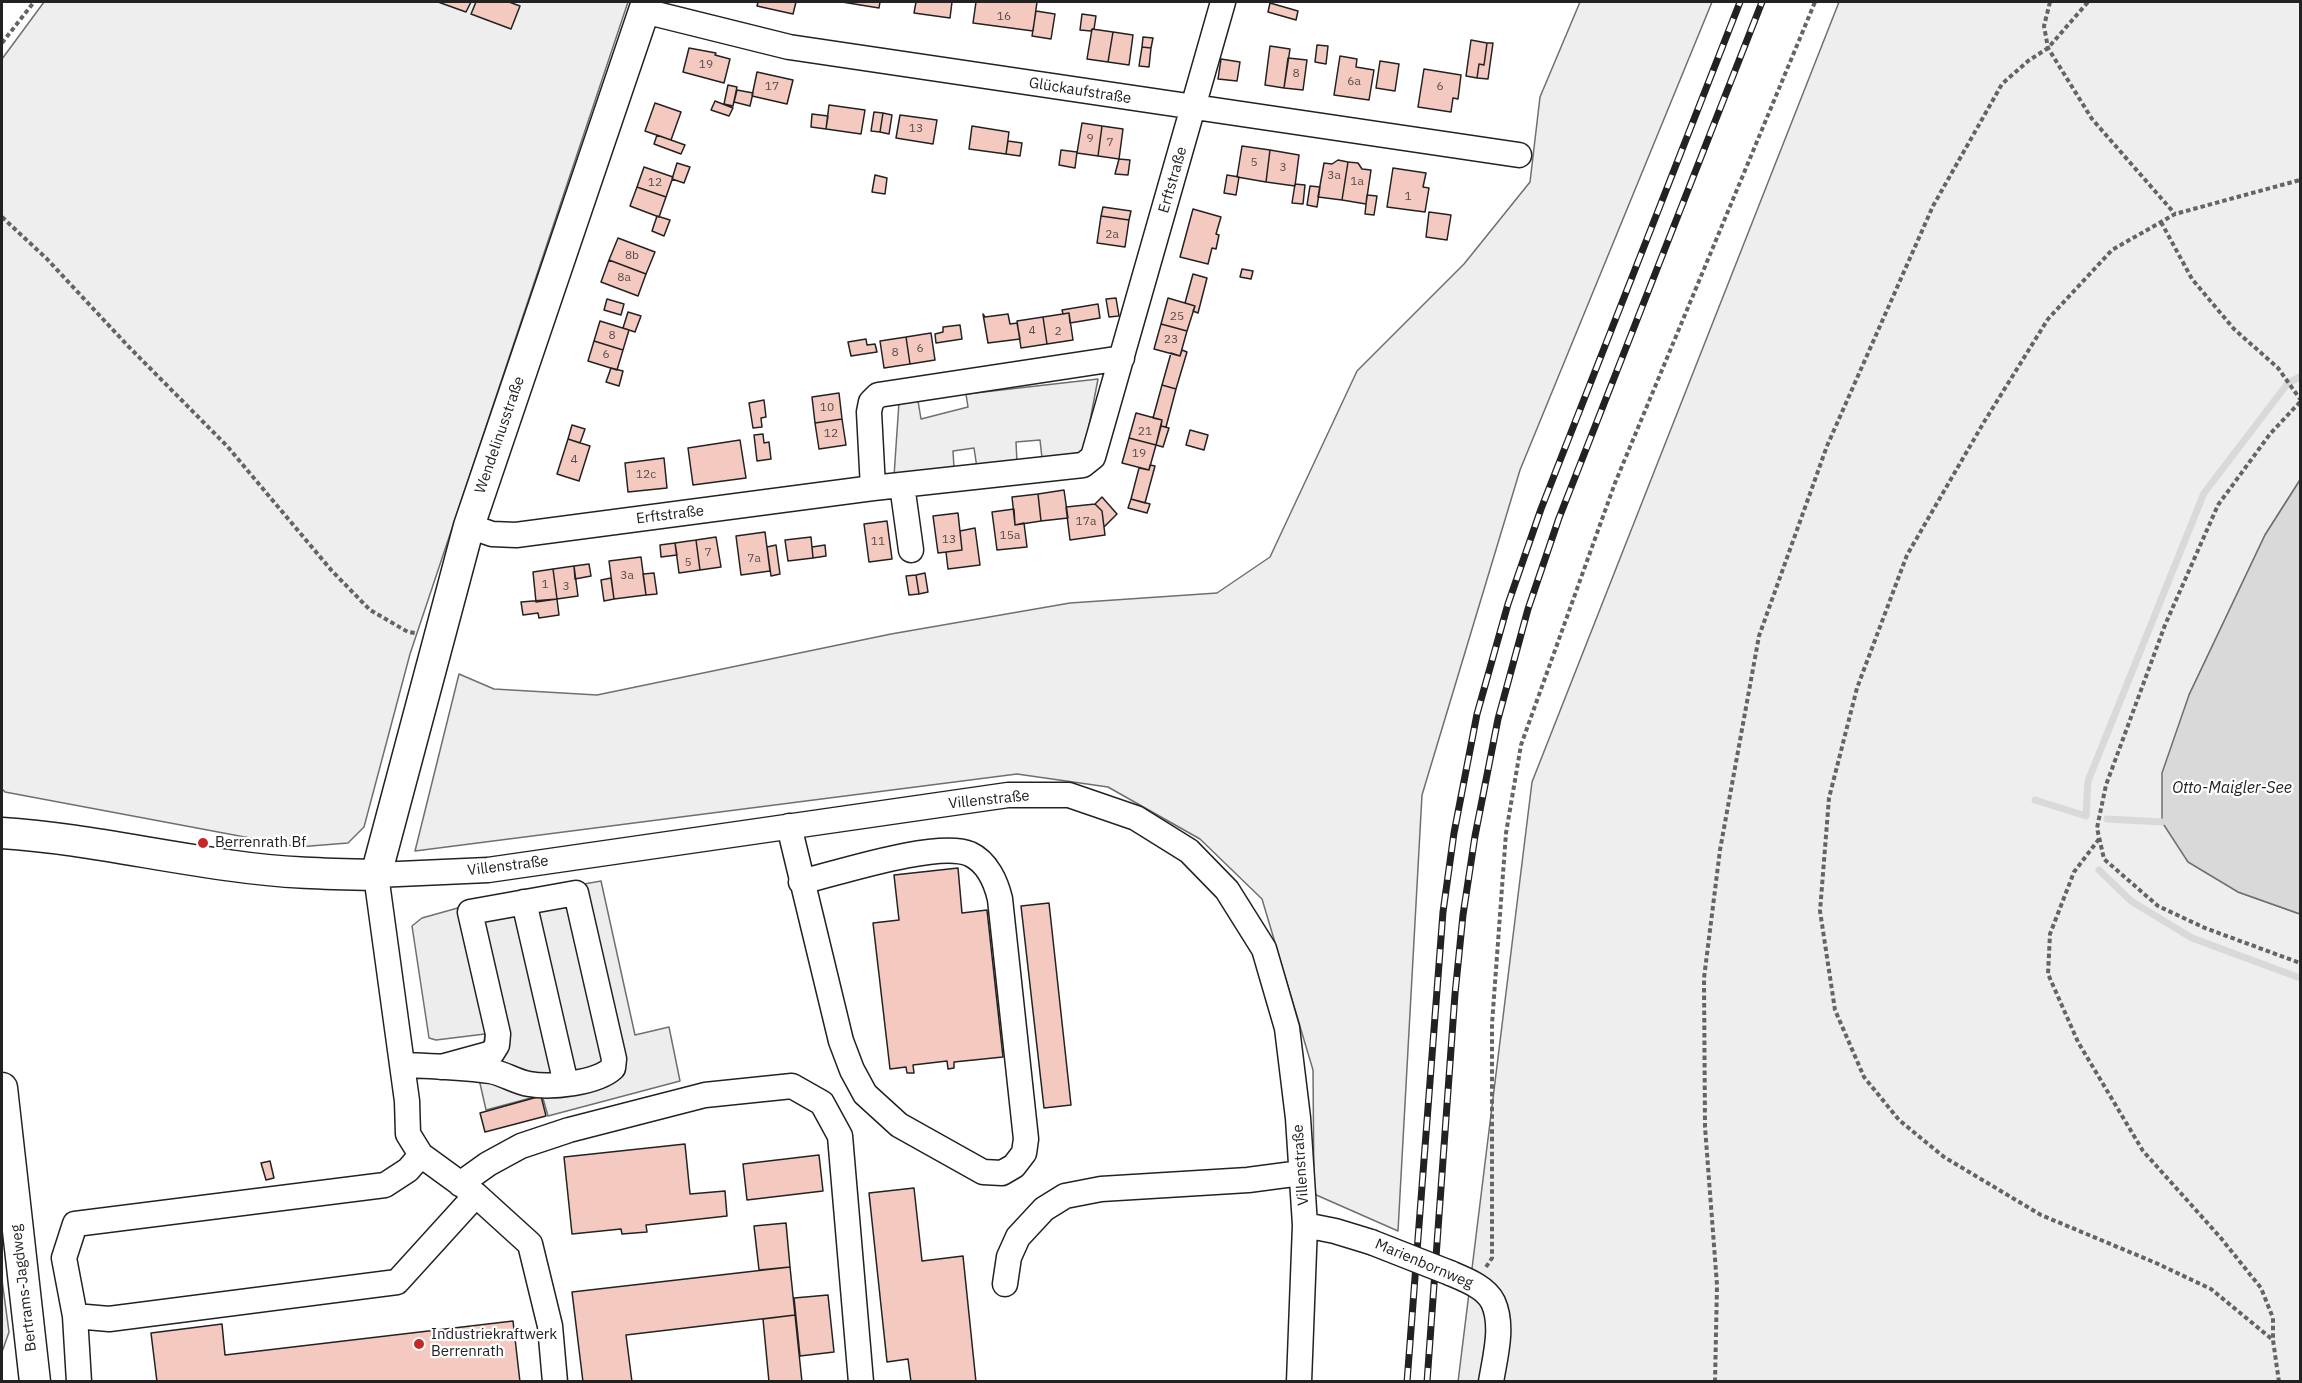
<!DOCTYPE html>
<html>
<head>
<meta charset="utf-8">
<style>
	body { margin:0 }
	#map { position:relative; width:2302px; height:1383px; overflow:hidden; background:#fff; font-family:"IBM Plex Sans",sans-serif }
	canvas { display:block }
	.frame { position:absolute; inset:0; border:3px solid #222; pointer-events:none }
</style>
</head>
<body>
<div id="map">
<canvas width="2302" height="1383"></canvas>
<div class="frame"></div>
</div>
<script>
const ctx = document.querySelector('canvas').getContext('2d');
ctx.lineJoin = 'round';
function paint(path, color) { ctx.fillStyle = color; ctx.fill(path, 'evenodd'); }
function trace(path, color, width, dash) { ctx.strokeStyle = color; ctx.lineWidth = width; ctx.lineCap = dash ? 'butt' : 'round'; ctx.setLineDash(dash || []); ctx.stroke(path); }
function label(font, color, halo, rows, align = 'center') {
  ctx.font = font + ' "IBM Plex Sans",sans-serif'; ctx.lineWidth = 4.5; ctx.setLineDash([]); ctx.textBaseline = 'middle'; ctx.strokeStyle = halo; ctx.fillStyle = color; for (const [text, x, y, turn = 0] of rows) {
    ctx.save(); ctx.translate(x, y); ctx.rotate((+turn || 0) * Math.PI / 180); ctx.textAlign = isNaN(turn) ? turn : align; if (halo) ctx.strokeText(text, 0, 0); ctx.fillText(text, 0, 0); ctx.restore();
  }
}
const green = new Path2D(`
	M44,2H628L410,654L364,827L348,843L298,847L5,792L2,789V59Z
	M1580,2H1712L1520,470L1422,795L1398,1231L1314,1194L1313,1070L1262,899L1200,839L1108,787L1017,774L415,851L459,674L494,689L597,695L891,634L1070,603L1217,593L1270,557L1357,371L1464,264L1530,182L1540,97Z
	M1839,2H2300V480L2265,535L2189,695L2238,892L2300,914V1381L1458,1382L1532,782Z
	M1098,379L1084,452L1042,458L1040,440L1016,442L1017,462L977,468L974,448L953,451L954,468L894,476L899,402L918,401L921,419L968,407L966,394Z
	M2,1280L9,1332L2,1352Z`);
paint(green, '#eee');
trace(green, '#6f6f6f', 1.5);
const parking = new Path2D(`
	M601,881L635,1035L669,1027L680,1081L548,1116L542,1095L486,1110L479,1079L485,1034L436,1040L429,1038L412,926L422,918L472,904Z`);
paint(parking, '#ededed');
trace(parking, '#6f6f6f', 1.5);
const water = new Path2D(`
	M2300,480V914L2238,892L2188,862L2162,822V773L2189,695L2265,535Z`);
paint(water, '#d9d9d9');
trace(water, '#6f6f6f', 1.5);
trace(new Path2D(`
	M2035,800L2086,816L2088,781L2204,493L2288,383L2300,377
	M2107,819L2162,822
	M2099,870L2131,901L2192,938L2300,978`), '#d9d9d9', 7);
const building = new Path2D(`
	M438,2H471L466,12Z
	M476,2H509L520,6L511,29L471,14Z
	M758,2H796L793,14L757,6Z
	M842,2H880L879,8Z
	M916,2H952L950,18L914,13Z
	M976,2H1037L1033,31L973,23Z
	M1270,3L1298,11L1296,20L1268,12Z
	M1036,11L1055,14L1051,39L1032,36Z
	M1082,14L1096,16L1094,29H1092L1091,31L1080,30Z
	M1092,29L1113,32L1108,62L1087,59Z
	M1113,32L1133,35L1129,65L1108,62Z
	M1143,37L1153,38L1151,48L1142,47Z
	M1471,40L1487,43L1484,65L1479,64L1477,78L1466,76Z
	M1487,43H1493L1488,79L1477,78L1479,64L1484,65Z
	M1317,45L1328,46L1326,64L1315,62Z
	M1270,46L1290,49L1284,88L1265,85Z
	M1142,47L1151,48L1149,67L1139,66Z
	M689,48L716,53L715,55L730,59L724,83L683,72Z
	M1340,56L1357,59L1356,67L1374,70L1369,100L1334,95Z
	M1288,58L1307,60L1303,90L1284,88Z
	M1221,59L1240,62L1237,81L1218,79Z
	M1380,61L1399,64L1395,91L1376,88Z
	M1424,69L1461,75L1458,99L1453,98L1451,112L1418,107Z
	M757,72L793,80L787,104L752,96Z
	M728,85L737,87L733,106L724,104Z
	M737,90L753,93L750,106L734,102Z
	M715,101L733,108L729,116L711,110Z
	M655,103L681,112L671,140L645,131Z
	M829,105L865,110L861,134L826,129Z
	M874,112L883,113L880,132L871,131Z
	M883,113L892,115L889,134L880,132Z
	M812,114L828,116L826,129L811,127Z
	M900,115L937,120L933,144L896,138Z
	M1082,123L1102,126L1098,156L1077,153Z
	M972,126L1009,132L1006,154L969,149Z
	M1102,126L1123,129L1119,159L1098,156Z
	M657,135L685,145L681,154L654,144Z
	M1008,141L1022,143L1020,156L1006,154Z
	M1242,146L1270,150L1266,182L1237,177Z
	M1061,150L1077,152L1075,168L1059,165Z
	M1270,150L1299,155L1295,186L1266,182Z
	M1119,159L1130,160L1128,175L1115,174Z
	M1338,160L1348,162L1342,200L1318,197L1324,163L1332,164Z
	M1348,162L1358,163L1362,169L1371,170L1366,204L1342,200Z
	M677,163L690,167L684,183L672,179Z
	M644,167L673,177L666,197L637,187Z
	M1393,168L1426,173L1423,187L1429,188L1425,212L1387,207Z
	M875,175L887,178L885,194L872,192Z
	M1227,175L1239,177L1236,195L1224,193Z
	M1295,184L1305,185L1303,204L1292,203Z
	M1310,186L1320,187L1317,207L1307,205Z
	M637,187L666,197L659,217L630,206Z
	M1367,195L1377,196L1374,215L1365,214Z
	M1103,207L1131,211L1129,220L1101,216Z
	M1193,209L1221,217L1216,234L1219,235L1216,249L1212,248L1208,264L1180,257Z
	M1429,212L1451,215L1447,240L1426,237Z
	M657,216L670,220L664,236L652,231Z
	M1101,216L1129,220L1125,247L1097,243Z
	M618,238L655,252L646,274L609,260Z
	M609,260L646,274L638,296L601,282Z
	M1242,269L1253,271L1251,279L1240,277Z
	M1193,274L1207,278L1198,313L1193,311L1195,306L1185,303Z
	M1116,298L1119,316L1109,317L1106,299Z
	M1168,298L1195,306L1187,331L1161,324Z
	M607,299L624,304L621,315L604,310Z
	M1098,304L1100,318L1070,323L1069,313L1063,314L1062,310Z
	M628,312L641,316L635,332L623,328Z
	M1069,313L1073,340L1047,344L1043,317Z
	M983,314L985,317L1008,314L1010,324L1017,323L1020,339L988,343Z
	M1043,317L1047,344L1021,348L1017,321Z
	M600,321L629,330L623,350L594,341Z
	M1161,324L1187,331L1180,356L1154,349Z
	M960,325L962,339L936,343L935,334L943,332V327Z
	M931,333L935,360L910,364L906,337Z
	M906,337L910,364L884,368L880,341Z
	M866,339L867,345L875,344L877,352L851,356L848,342Z
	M594,341L623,350L617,370L588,361Z
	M1182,350L1187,352L1176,389L1162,385L1171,353L1180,356Z
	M611,368L623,371L619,386L606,382Z
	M1162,385L1176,389L1166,427L1161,426L1162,420L1153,418Z
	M839,393L842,419L815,423L812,397Z
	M764,400L766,417L761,418L762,427L753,428L749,403Z
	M1136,413L1162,420L1156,445L1129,438Z
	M842,419L846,445L819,449L815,423Z
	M572,425L585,429L580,443L568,439Z
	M1161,426L1169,428L1163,447L1156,445Z
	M1190,430L1208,435L1204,450L1186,445Z
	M763,434L764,443L769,442L771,459L757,461L754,435Z
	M1129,438L1156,445L1149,470L1122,463Z
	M568,439L590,446L579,481L557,474Z
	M740,440L746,478L693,485L688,448Z
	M664,458L667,488L628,492L625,463Z
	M1150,465L1155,466L1145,503L1131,499L1139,468L1149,470Z
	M1064,490L1068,518L1041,521L1038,494Z
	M1038,494L1041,521L1015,525L1012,497Z
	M1102,497L1117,514L1104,527L1102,511L1095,504Z
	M1131,499L1150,504L1147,513L1128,508Z
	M1095,504L1102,511L1105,535L1070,540L1066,507Z
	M1014,509L1015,525L1024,523L1027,547L997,550L992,512Z
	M958,513L962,550L938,553L933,516Z
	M887,521L892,559L869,562L864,524Z
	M975,528L980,565L948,569L946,552L962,550L960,531Z
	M765,532L770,571L741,575L736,536Z
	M716,537L721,567L700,570L696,540Z
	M811,537L813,558L788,561L785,540Z
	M696,540L700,570L679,573L675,543Z
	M675,543L677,555L661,557L660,545Z
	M776,545L780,574L771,576L767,547Z
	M825,545L826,556L813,558L812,547Z
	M641,557L646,595L614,599L609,561Z
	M589,564L591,576L575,579L574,566Z
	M574,566L578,596L557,599L553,569Z
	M553,569L557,599L536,602L533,572Z
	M654,573L657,594L646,595L643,574Z
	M925,573L928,592L919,594L916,575Z
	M916,575L919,594L909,595L906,576Z
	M611,578L614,599L604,601L601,580Z
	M557,599L559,615L539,618L538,613L523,615L521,602Z
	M958,868L962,913L987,910L1003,1057L954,1062V1068L948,1069L947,1061L913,1065L914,1073H907L906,1067L890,1069L873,923L899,920L894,875Z
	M1049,903L1071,1105L1044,1108L1021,906Z
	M541,1096L546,1116L485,1132L480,1113Z
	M685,1144L690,1194L725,1191L727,1216L646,1225L647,1232L622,1234L621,1229L572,1234L564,1157Z
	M819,1155L823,1191L747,1200L743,1164Z
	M270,1161L274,1178L266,1180L261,1163Z
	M914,1188L922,1261L963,1256L976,1382H911L908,1359L887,1362L869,1193Z
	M786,1223L790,1267L759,1270L754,1226Z
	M790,1267L795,1315L626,1335L632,1382H583L572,1292Z
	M828,1295L834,1352L800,1356L794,1298Z
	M795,1315L802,1382H769L763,1319Z
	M513,1321L520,1382H157L151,1333L222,1324L225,1355Z`);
paint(building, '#f3c9c0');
trace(building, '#222', 1.5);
const minor = new Path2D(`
	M644,11L789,47L1519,155
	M902,485L911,550
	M873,488L869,412L871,402L878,395L1122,358
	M469,526L492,534L516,535L873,488L1083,465L1093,457L1223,2
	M789,826L841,1041L852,1070L865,1094L899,1125L983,1172L1002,1173L1014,1166L1024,1153L1026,1139L1000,899C996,882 987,862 970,854C938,840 838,873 801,882
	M524,902L566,1084
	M402,1065C431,1066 461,1067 490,1071C503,1073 516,1082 529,1084C551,1088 597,1083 613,1068L614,1059L576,893L470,912L498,1034L497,1045L492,1053L441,1067
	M421,1155L408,1170L385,1185L75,1224L64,1258L75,1316L109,1319L397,1282L476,1195
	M460,1184L488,1164L521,1146L569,1130L705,1095L792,1086L822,1103L840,1136L861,1382
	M1305,1225L1335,1231L1371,1242
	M1450,1273C1464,1279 1486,1287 1493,1302C1504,1326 1495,1357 1491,1382
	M1005,1284L1009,1257L1018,1237L1044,1209L1065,1196L1101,1189L1248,1180L1301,1173
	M75,1316L79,1382
	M555,1382L550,1326L530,1244L476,1195L421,1155L408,1134L407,1101L376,875L488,870L1008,795H1069L1136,818L1189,851L1227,890L1264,949L1287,1028L1298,1118L1305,1225L1299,1382`);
const major = new Path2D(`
	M2,833C80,838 156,856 234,866C281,873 328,874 376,875L469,526L647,2
	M2,1088L35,1382`);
trace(minor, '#222', 27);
trace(major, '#222', 33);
trace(new Path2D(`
	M2050,2L2044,26L2048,48L2092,119L2175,214
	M2,43L34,2
	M2,217L47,259L128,346L227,446L332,571L370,610L408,632L415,633
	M2161,222L2192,279L2234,329L2278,368L2300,399
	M2300,402L2270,434L2218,505L2165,625L2106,785L2097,828L2104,859L2158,906L2205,928L2300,963
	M2099,839L2074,872L2050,934L2048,974L2078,1042L2143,1151L2220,1237L2261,1288L2273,1318V1339
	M1486,1267L1492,1258V1024L1506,833L1521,745L1615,483L1815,2
	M1715,1382L1717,1285L1705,1127L1704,978L1720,850L1759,636L1827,446L1933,206L2002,84L2028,61L2048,48L2088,2
	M2279,1382L2273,1340L2211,1289L2156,1263L2041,1215L1944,1157L1899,1120L1864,1077L1835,1010L1820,911L1829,798L1857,688L1907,555L1984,422L2048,319L2112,250L2175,214L2300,180`), '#646464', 4, [4.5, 3]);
trace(minor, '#fff', 24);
trace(major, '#fff', 30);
const rail = new Path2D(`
	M1407,1382L1443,912L1454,833L1477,714L1508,604L1541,509L1740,2
	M1427,1382L1455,994L1463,915L1475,836L1498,719L1528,609L1559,518L1762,2`);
trace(rail, '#222', 7);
trace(rail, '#fff', 4.5, [14]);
const minorBridge = new Path2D(`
	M1371,1242L1450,1273`);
trace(minorBridge, '#222', 27, []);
trace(minorBridge, '#fff', 24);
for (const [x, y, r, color] of [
	[203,843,6,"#c62828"],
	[419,1344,6,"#c62828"]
]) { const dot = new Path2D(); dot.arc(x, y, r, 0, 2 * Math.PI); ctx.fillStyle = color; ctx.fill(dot); trace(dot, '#fff', 2); }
label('12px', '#564c4a', null, [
	["16",1004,17],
	["19",706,65],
	["8",1296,74],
	["6a",1354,82],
	["17",772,87],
	["6",1440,87],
	["13",916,129],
	["9",1090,139],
	["7",1110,143],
	["5",1254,163],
	["3",1283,168],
	["3a",1334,176],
	["1a",1357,182],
	["12",655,183],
	["1",1408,197],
	["2a",1112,235],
	["8b",632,256],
	["8a",624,278],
	["25",1177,317],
	["4",1032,331],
	["2",1058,332],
	["8",612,336],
	["23",1171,340],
	["6",920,349],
	["8",895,353],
	["6",606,355],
	["10",827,408],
	["21",1145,432],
	["12",831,434],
	["19",1139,454],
	["4",574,460],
	["12c",646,475],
	["17a",1086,522],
	["15a",1010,536],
	["13",949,540],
	["11",878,542],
	["7",708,553],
	["7a",754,559],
	["5",688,563],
	["3a",627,576],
	["1",545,585],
	["3",566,587]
]);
label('15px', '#222', '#fff', [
	["Glückaufstraße",1080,91,9],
	["Erftstraße",1173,180,-74],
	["Wendelinusstraße",500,435,-71],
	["Erftstraße",670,515,-7],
	["Villenstraße",989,800,-6],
	["Villenstraße",508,866,-7],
	["Villenstraße",1301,1165,-94],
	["Marienbornweg",1424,1264,23],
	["Bertrams-Jagdweg",24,1288,-97]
]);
label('15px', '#222', '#fff', [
	["Berrenrath Bf",215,843],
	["Industriekraftwerk",431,1335],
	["Berrenrath",431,1352]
], 'left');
label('italic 16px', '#222', '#fff', [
	["Otto-Maigler-See",2232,788]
]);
</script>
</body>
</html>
